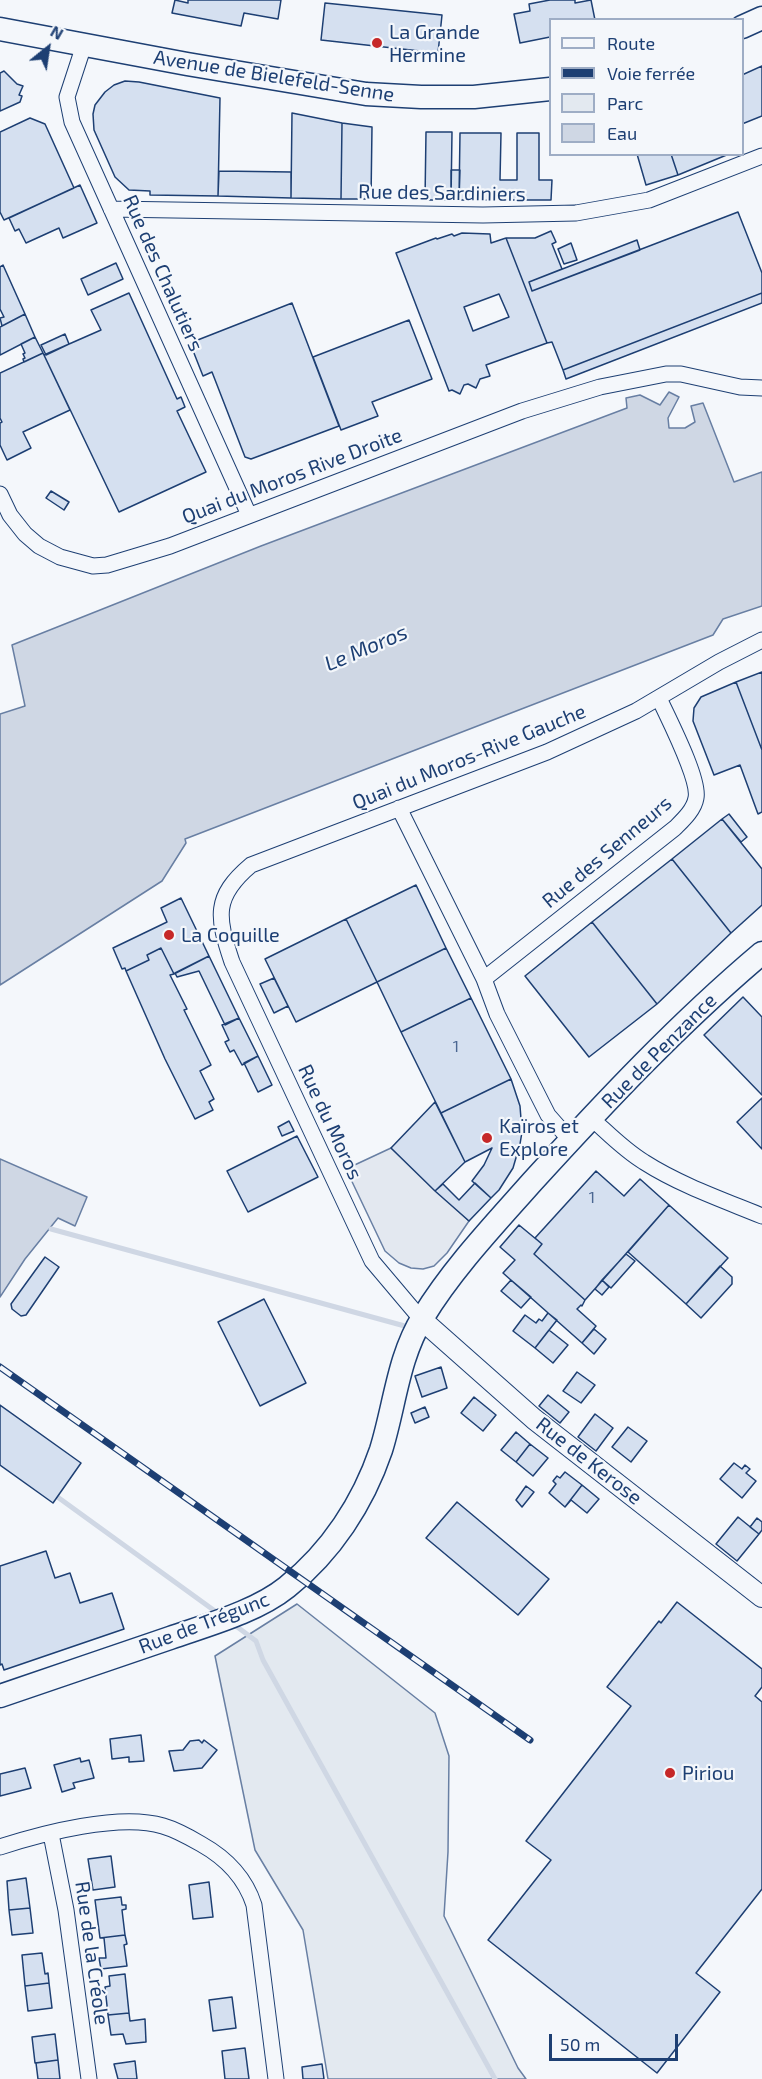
<!DOCTYPE html>
<html>
<head>
<meta charset="utf-8">
<style>
	body { margin:0 }
	#map { position:relative; width:762px; height:2079px; overflow:hidden; background:#f4f7fb; font-family:"Exo 2",sans-serif }
	canvas { display:block }
	.legend { position:absolute; left:549px; top:18px; width:195px; height:138px; box-sizing:border-box; background:#f4f7fb; border:2px solid #9eadc5; margin:0; padding:8px 10px; list-style:none; font-size:18px; color:#1d3f73 }
	.legend li { display:flex; align-items:center; gap:12px; height:30px }
	.legend b { width:30px; border:2px solid #9eadc5 }
	.north { position:absolute; left:18px; top:18px; width:60px; height:60px; -webkit-text-stroke:4px #f4f7fb; paint-order:stroke; rotate:30deg; font-size:16px; font-weight:700; line-height:24px; text-align:center; color:#1d3f73 }
	.north::after { content:''; display:block; margin:auto; width:21px; height:27px; background:#1d3f73; clip-path:polygon(50% 0,100% 100%,50% 72%,0 100%) }
	.scale { position:absolute; left:549px; top:2034px; width:129px; height:27px; box-sizing:border-box; border:3px solid #1d3f73; border-top:0; padding-left:8px; font-size:18px; line-height:21px; white-space:nowrap; color:#1d3f73; -webkit-text-stroke:4px #f4f7fb; paint-order:stroke }
</style>
</head>
<body>
<div id="map">
<canvas width="762" height="2079"></canvas>
<ul class="legend">
<li><b style="height:8px;background:#f4f7fb"></b>Route</li>
<li><b style="height:8px;background:#1d3f73"></b>Voie ferrée</li>
<li><b style="height:16px;background:#e3e9f0"></b>Parc</li>
<li><b style="height:16px;background:#cfd7e4"></b>Eau</li>
</ul>
<div class="north">N</div>
<div class="scale">50 m</div>
</div>
<script>
const ctx = document.querySelector('canvas').getContext('2d');
ctx.lineJoin = 'round';
function paint(path, color) { ctx.fillStyle = color; ctx.fill(path, 'evenodd'); }
function trace(path, color, width, dash) { ctx.strokeStyle = color; ctx.lineWidth = width; ctx.lineCap = dash ? 'butt' : 'round'; ctx.setLineDash(dash || []); ctx.stroke(path); }
function label(font, color, halo, rows, align = 'center') {
  ctx.font = font + ' "Exo 2",sans-serif'; ctx.lineWidth = 4.5; ctx.setLineDash([]); ctx.textBaseline = 'middle'; ctx.strokeStyle = halo; ctx.fillStyle = color; for (const [text, x, y, turn = 0] of rows) {
    ctx.save(); ctx.translate(x, y); ctx.rotate((+turn || 0) * Math.PI / 180); ctx.textAlign = isNaN(turn) ? turn : align; if (halo) ctx.strokeText(text, 0, 0); ctx.fillText(text, 0, 0); ctx.restore();
  }
}
const green = new Path2D(`
	M297,1604L435,1713L449,1756L448,1852L444,1916L518,2068L526,2079H328L303,1930L255,1850L215,1656Z`);
paint(green, '#e3e9f0');
trace(green, '#687fa3', 1.5);
const parking = new Path2D(`
	M391,1148L469,1221L447,1253L434,1266L423,1269L411,1268L399,1263L385,1251L346,1169Z`);
paint(parking, '#e3e8f0');
trace(parking, '#687fa3', 1.5);
const water = new Path2D(`
	M669,392L679,397L668,418L669,428H685L695,422L691,406L703,403L734,482L762,472V606L723,619L713,635L185,839L186,843L162,881L0,985V714L25,706L12,645L261,546L627,408L626,398L640,395L660,405Z
	M0,1159L87,1197L75,1226L58,1218L25,1259L0,1297Z`);
paint(water, '#cfd7e4');
trace(water, '#687fa3', 1.5);
trace(new Path2D(`
	M51,1229L412,1328
	M52,1493L219,1614
	M232,1623L256,1641L263,1660L495,2079`), '#cfd7e4', 5);
const building = new Path2D(`
	M175,0L188,3V0H281L278,19L244,13L241,26L172,13Z
	M550,0H575V3L591,0L595,20H550V37L520,43L514,14L530,11L529,4Z
	M325,3L442,15L438,53L321,40Z
	M762,66V116L742,124V75Z
	M4,71L17,84L23,86L19,95L22,96L20,102L0,111V73Z
	M125,81L139,82L220,98L218,196L150,195V191L129,190L115,177L94,130L93,114L95,105L105,92L114,85Z
	M292,113L342,123L341,199L291,198Z
	M30,118L45,124L74,188L4,220L0,212V132Z
	M342,123L372,127L371,199H341Z
	M426,132H452L451,200H425Z
	M460,133H501L500,180H517V133H539V180H552L551,200H459Z
	M637,154H671L678,175L646,185Z
	M671,154H729L678,175Z
	M451,170H460L459,200H451Z
	M219,171L291,172V198L218,196Z
	M80,185L97,223L63,238L59,228L26,243L19,229L15,231L9,218Z
	M738,212L762,273V293L563,370L552,342L547,343L506,238H535L551,231L556,242L552,244L562,269L529,282L532,291Z
	M462,233L490,234L491,243L506,238L547,343L486,365L490,376L480,379L476,388L468,384L464,385L460,394L452,390L449,391L396,253L436,238L437,239L452,234L454,236ZM499,294L509,317L473,331L464,307Z
	M637,240L640,250L532,291L529,282Z
	M571,243L577,260L564,264L558,249Z
	M116,263L123,279L88,295L81,279Z
	M3,265L25,314L2,326L0,318L4,317L0,309V267Z
	M129,293L177,399L181,397L185,407L177,411L206,472L119,512L44,355L101,330L91,310Z
	M762,293V303L566,379L563,370Z
	M292,303L339,426L251,459L245,457L212,372L203,376L190,343Z
	M25,314L35,337L0,355V327Z
	M409,320L432,379L372,402L378,416L341,430L313,357Z
	M65,334L69,344L46,355L41,345Z
	M35,337L43,353L24,362L23,359L25,358L23,354L25,353L21,344Z
	M43,353L70,410L23,432L31,448L7,460L0,445V423L2,422L0,418V373Z
	M51,491L69,502L64,510L46,498Z
	M762,672V750L736,682Z
	M736,682L762,750V812L758,814L740,765L714,775L693,721L694,708L701,697Z
	M729,814L747,837L741,842L722,819Z
	M722,819L762,869V905L731,933L672,859Z
	M672,859L731,933L657,1004L592,922Z
	M416,885L446,948L377,982L346,919Z
	M181,898L209,956L174,974L161,948L147,955L149,960L126,971L125,968L122,969L113,948L167,922L161,908Z
	M346,919L377,982L296,1022L265,959Z
	M592,922L657,1004L589,1057L525,976Z
	M161,948L174,974L170,975L187,1009L184,1010L211,1065L200,1071L214,1099L209,1102L213,1110L195,1119L165,1059L126,971L149,960L147,955Z
	M446,948L471,998L401,1032L377,982Z
	M209,956L239,1018L225,1025L199,971L177,977L175,973Z
	M274,978L288,1006L274,1013L260,984Z
	M743,997L762,1017V1095L704,1035Z
	M471,998L511,1079L441,1113L401,1032Z
	M239,1018L258,1056L242,1065L234,1050L230,1052L225,1042L229,1040L222,1025Z
	M258,1056L272,1085L258,1092L244,1063Z
	M511,1079L520,1106L522,1132L520,1144L513,1168L499,1190L491,1198L472,1181L484,1165L492,1148L465,1162L441,1113Z
	M762,1098V1149L737,1122Z
	M435,1102L465,1162L435,1191L391,1148Z
	M289,1121L294,1131L282,1136L278,1127Z
	M297,1136L318,1177L248,1212L227,1171Z
	M596,1171L624,1196L640,1179L669,1205L585,1300L534,1254L542,1244L535,1238Z
	M475,1183L491,1198L469,1221L435,1191L443,1184L459,1200Z
	M669,1205L728,1258L686,1304L628,1252Z
	M519,1225L542,1244L534,1254L585,1300L582,1306L581,1305L577,1309L596,1326L582,1343L503,1273L515,1260L500,1247Z
	M626,1254L635,1261L611,1288L602,1280Z
	M45,1257L59,1267L26,1315L21,1316L12,1309L11,1304Z
	M720,1266L732,1277V1284L701,1318L686,1304Z
	M511,1280L531,1297L521,1308L501,1291Z
	M602,1280L609,1287L602,1295L595,1289Z
	M264,1299L306,1383L260,1406L218,1322Z
	M548,1313L557,1320L535,1348L513,1331L525,1315L536,1323L539,1319L542,1321Z
	M594,1329L606,1339L594,1354L582,1343Z
	M549,1330L568,1345L553,1363L535,1348Z
	M441,1367L447,1388L422,1397L415,1376Z
	M577,1372L595,1385L581,1403L563,1391Z
	M548,1395L569,1412L560,1423L539,1406Z
	M474,1397L496,1415L483,1431L461,1413Z
	M0,1405L81,1463L53,1503L0,1465Z
	M425,1407L429,1417L415,1423L411,1413Z
	M595,1414L613,1428L596,1451L578,1437Z
	M628,1427L647,1441L631,1462L612,1447Z
	M516,1432L530,1444L516,1462L501,1450Z
	M530,1444L548,1458L533,1476L516,1462Z
	M734,1463L742,1469L745,1465L750,1469L746,1473L756,1481L742,1498L720,1479Z
	M565,1472L582,1485L565,1507L549,1493L556,1484L553,1481L557,1476L560,1478Z
	M582,1485L599,1499L587,1513L571,1500L565,1507Z
	M526,1486L534,1492L522,1507L516,1500Z
	M457,1502L549,1579L518,1615L426,1538Z
	M738,1517L759,1534L737,1561L716,1544Z
	M757,1518L762,1522V1530L759,1534L750,1527Z
	M46,1551L55,1578L70,1573L80,1603L112,1593L124,1629L4,1670L2,1664L0,1665V1566Z
	M677,1602L762,1669V1687L755,1696L762,1702V1889L696,1973L720,1992L657,2073L488,1940L551,1860L526,1841L631,1706L607,1687L659,1621L661,1623Z
	M141,1735L144,1761L129,1762V1757L112,1759L110,1739Z
	M199,1740L202,1743L204,1740L217,1750L202,1768L174,1771L169,1751L183,1750L190,1741Z
	M80,1758L81,1762L89,1760L94,1778L73,1783L75,1788L62,1792L54,1765Z
	M25,1768L31,1788L0,1796V1774Z
	M111,1856L115,1887L93,1890L88,1859Z
	M26,1878L30,1908L9,1910L7,1881Z
	M209,1882L213,1917L193,1919L189,1885Z
	M121,1897L122,1905H126V1909L122,1910L125,1935L100,1938L95,1900Z
	M30,1908L33,1933L12,1935L9,1910Z
	M125,1935L127,1944L124,1945L127,1966L101,1969L99,1958H106L104,1938H100Z
	M42,1953L45,1974L48,1973L49,1983L25,1986L22,1955Z
	M125,1974L129,2013L108,2015L105,1987L110,1986L109,1976Z
	M49,1983L52,2008L28,2011L25,1986Z
	M232,1997L236,2028L213,2031L209,2000Z
	M129,2013L130,2021L145,2019L146,2042L126,2044L123,2034L111,2035L108,2015Z
	M55,2034L58,2060L35,2063L32,2037Z
	M245,2048L249,2079H225L222,2051Z
	M58,2060L60,2079H38L36,2063Z
	M135,2061L137,2079H118L114,2064Z
	M322,2064L324,2079H303L302,2067Z`);
paint(building, '#d5e0f0');
trace(building, '#1d3f73', 1.5);
const minor = new Path2D(`
	M84,45L67,97L72,122L249,515
	M111,209L483,215L576,213L649,200L762,156
	M0,494L10,515L25,534L39,546L60,557L93,566L107,565L170,546L522,411L600,387L666,374H681L740,387L762,388
	M399,808L484,979L497,1014L548,1115L570,1140
	M484,979L675,828C683,820 694,810 696,798C700,779 668,718 659,698
	M591,1118C608,1133 624,1150 644,1162C680,1185 723,1200 762,1216
	M421,1319L372,1261L232,962C217,917 213,897 251,865L547,752L636,711L719,662L762,640
	M51,1834L66,1910L89,2079
	M0,1847C43,1833 120,1813 163,1826C177,1830 189,1837 201,1844C226,1858 245,1877 254,1905L276,2079`);
const tertiary = new Path2D(`
	M421,1319L534,1419L762,1597`);
const secondary = new Path2D(`
	M742,27L762,18
	M0,29L187,64L366,94L421,97H474L550,89
	M0,1696C57,1677 113,1657 170,1638C207,1625 256,1612 287,1587C331,1552 363,1503 381,1450C395,1405 398,1357 423,1317C453,1268 494,1225 532,1182C605,1102 679,1023 762,953`);
trace(minor, '#1d3f73', 17);
trace(tertiary, '#1d3f73', 22);
trace(secondary, '#1d3f73', 25);
trace(minor, '#f4f7fb', 15);
trace(tertiary, '#f4f7fb', 20);
trace(secondary, '#f4f7fb', 22);
const rail = new Path2D(`
	M0,1367L530,1740`);
trace(rail, '#1d3f73', 7);
trace(rail, '#f4f7fb', 4.5, [14]);
for (const [x, y, r, color] of [
	[377,43,6,"#c62828"],
	[169,935,6,"#c62828"],
	[487,1138,6,"#c62828"],
	[670,1773,6,"#c62828"]
]) { const dot = new Path2D(); dot.arc(x, y, r, 0, 2 * Math.PI); ctx.fillStyle = color; ctx.fill(dot); trace(dot, '#f4f7fb', 2); }
label('16px', '#4b6792', null, [
	["1",456,1047],
	["1",592,1198]
]);
label('20px', '#1d3f73', '#f4f7fb', [
	["La Grande",389,32],
	["Hermine",389,55],
	["La Coquille",181,935],
	["Kaïros et",499,1126],
	["Explore",499,1149],
	["Piriou",682,1773]
], 'left');
label('20px', '#1d3f73', '#f4f7fb', [
	["Avenue de Bielefeld-Senne",274,76,9],
	["Rue des Sardiniers",442,193,1],
	["Rue des Chalutiers",163,273,66],
	["Quai du Moros Rive Droite",292,476,-21],
	["Quai du Moros-Rive Gauche",469,757,-22],
	["Rue des Senneurs",607,852,-40],
	["Rue de Penzance",659,1051,-45],
	["Rue du Moros",330,1122,65],
	["Rue de Kerose",589,1461,38],
	["Rue de Trégunc",204,1623,-21],
	["Rue de la Créole",92,1953,82]
]);
label('italic 21px', '#1d3f73', '#f4f7fb', [
	["Le Moros",366,648,-23]
]);
</script>
</body>
</html>
